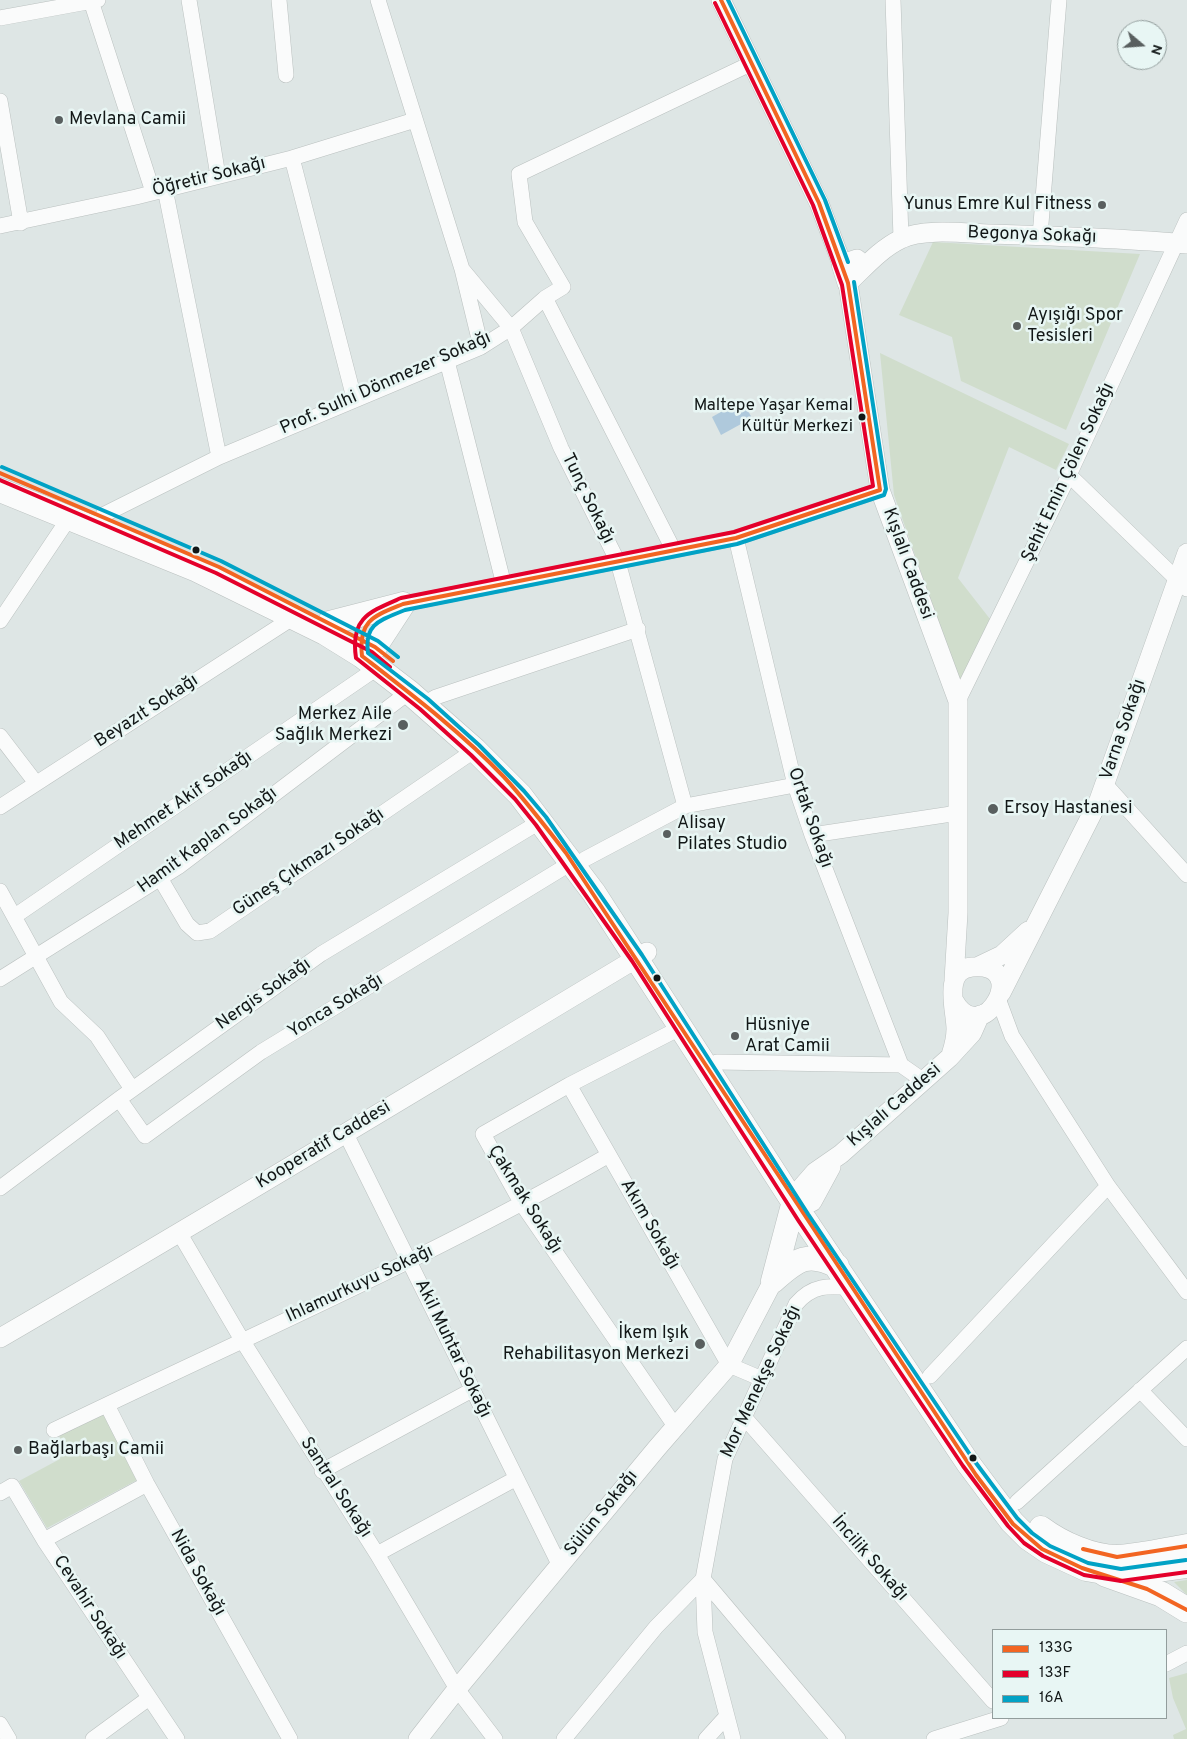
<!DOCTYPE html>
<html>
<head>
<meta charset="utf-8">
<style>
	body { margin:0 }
	#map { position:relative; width:1187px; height:1739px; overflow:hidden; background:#dee6e5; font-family:Overpass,sans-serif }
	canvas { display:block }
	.legend { position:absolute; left:992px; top:1629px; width:175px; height:90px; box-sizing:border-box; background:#e8f6f4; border:1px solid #929d9c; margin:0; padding:6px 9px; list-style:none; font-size:15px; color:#121717 }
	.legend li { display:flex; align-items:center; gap:10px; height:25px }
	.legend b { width:25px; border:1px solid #929d9c }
	.north { position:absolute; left:1117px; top:20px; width:50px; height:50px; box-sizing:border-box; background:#e8f6f4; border:1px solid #929d9c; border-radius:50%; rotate:108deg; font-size:14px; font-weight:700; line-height:20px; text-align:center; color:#121717 }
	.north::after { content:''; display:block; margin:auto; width:18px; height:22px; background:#595f5f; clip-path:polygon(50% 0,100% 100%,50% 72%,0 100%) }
</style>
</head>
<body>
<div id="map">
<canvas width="1187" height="1739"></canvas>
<ul class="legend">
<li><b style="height:6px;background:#f26522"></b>133G</li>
<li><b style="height:6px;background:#e4002b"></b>133F</li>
<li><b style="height:6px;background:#01a2c5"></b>16A</li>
</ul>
<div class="north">N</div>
</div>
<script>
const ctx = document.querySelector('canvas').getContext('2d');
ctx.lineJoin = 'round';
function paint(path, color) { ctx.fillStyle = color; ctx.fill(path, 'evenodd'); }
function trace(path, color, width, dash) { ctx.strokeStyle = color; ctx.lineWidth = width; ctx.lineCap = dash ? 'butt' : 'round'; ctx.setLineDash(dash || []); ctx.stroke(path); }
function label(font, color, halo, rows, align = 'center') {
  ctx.font = font + ' Overpass,sans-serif'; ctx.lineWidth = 5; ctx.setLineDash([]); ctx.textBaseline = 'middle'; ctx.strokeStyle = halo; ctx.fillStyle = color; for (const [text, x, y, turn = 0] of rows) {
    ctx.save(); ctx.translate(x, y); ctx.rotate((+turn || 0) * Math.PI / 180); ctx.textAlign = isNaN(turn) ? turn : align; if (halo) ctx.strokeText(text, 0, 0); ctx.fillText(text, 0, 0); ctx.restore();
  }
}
paint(new Path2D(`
	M933,242L1140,254L1066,430L961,381L952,337L899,315Z
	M880,353L1069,444L1056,470L1009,447L958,578L990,619L960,684L894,495Z
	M103,1413L137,1480L47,1528L19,1481L60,1459L63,1443L58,1434Z
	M1187,1580V1595L1174,1582Z
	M1187,1673V1739H1174L1173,1735L1186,1729L1173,1698L1169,1678Z`), '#d0ddcc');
paint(new Path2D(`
	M742,400L752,418L721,435L712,417Z`), '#afc9dc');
const minor = new Path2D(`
	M189,0L218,176
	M279,0L286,75
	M378,0L462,269L481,347
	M893,0L901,238
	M91,1L153,192
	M0,18L98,0
	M0,101L21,223
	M292,158L354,398
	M165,189L219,457
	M0,226L136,197L292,158L415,120
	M1040,236L1059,0
	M462,269L511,328L561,448L618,562L685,806
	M545,298L673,549
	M447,361L504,585
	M1069,475L1187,589
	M103,515L219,457L481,347L511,328L545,298L563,287L525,222L519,174L750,64
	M736,538L795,785L812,835L901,1065L924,1081
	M403,604L736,538L880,490
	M0,621L69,518
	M958,701L1069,475L1187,220
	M424,704L436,697L638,629
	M0,736L36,783
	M1105,784L1187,875
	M0,807L294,617
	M812,835L958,813
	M585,859L685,806L795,785
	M160,878L187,924L197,933L210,931L475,750
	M0,891L61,1002L97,1036L132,1089
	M15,916L377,668
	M0,979L178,867L409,692
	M999,1001L1012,1036L1108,1186L1187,1292
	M717,1062L901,1065
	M569,1085L729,1365L762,1379
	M119,1099L145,1136L261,1052L571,863
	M345,1132L560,1566
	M0,1188L119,1099L321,954L541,821
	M180,1234L242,1340L377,1554L457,1689L495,1739
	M930,1376L1108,1186
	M1140,1390L1187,1439
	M107,1405L147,1484L290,1739
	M744,1417L993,1701
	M675,1426L522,1204L483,1134L569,1085L680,1028
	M54,1430C240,1340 430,1258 609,1155
	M322,1471L472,1390
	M0,1493L12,1486L44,1540L177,1739
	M1017,1502L1187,1348
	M44,1540L147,1484
	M377,1554L515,1479
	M703,1579L838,1739
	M1166,1664L1187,1653
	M0,1724L9,1739
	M93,1739L149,1698
	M564,1739L656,1627L703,1579
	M706,1739L726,1717
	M733,1739L705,1632L703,1579L725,1459L796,1304C812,1285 829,1285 852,1288
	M934,1739L1001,1718`);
const tertiary = new Path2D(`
	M721,0L819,203L842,264L857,259
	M979,966L1002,955L1028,931
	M954,980L958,913V701L880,490L848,283C864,268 880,249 901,239C922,228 964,233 988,234C1054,236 1121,238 1187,244
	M1001,993L1099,800L1187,553
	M951,1055C954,1046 956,1039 956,1029C956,1010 942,970 972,967C1033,961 983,1052 954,1001
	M801,1188L815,1172L841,1154L949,1058L972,1033L980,1015
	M812,1202L831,1167
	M0,1338C217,1212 432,1081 647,952
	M418,1739L457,1689L657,1448L729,1365L773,1281`);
const secondary = new Path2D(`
	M842,264L848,283`);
const primary = new Path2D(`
	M0,490L197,570L325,633L362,656L409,692L475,750L520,795L594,893L803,1217L968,1463L1012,1522L1028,1538L1047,1551L1086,1569L1121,1575L1187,1566
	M329,623L403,604
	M362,656L375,647L403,604
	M773,1281L794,1201L798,1194
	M773,1281C796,1261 806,1250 837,1266
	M1041,1528C1061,1543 1092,1557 1117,1557C1140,1556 1164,1550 1187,1546`);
const trunk = new Path2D(`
	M1105,1574L1161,1594L1187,1610`);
trace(minor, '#bac0bf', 16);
trace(tertiary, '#bac0bf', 20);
trace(secondary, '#bac0bf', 22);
trace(primary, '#bac0bf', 25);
trace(trunk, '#bac0bf', 26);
trace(minor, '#fafbfb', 15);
trace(tertiary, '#fafbfb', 19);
trace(secondary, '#fafbfb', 21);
trace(primary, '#fafbfb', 24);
trace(trunk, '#fafbfb', 25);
trace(new Path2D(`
	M721,0L819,203L848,283L880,490L736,538L403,604C374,616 358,620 362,656C411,694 461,732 504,777C526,801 546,827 566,853L976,1475L1013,1524L1042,1549L1082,1568L1147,1589L1187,1610
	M0,473L219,567L375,647L393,661
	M1083,1549L1117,1557L1187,1546`), '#f26522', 4);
trace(new Path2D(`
	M715,3L813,205L842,285L873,486L734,532L401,598C369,612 350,618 356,658L420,709L471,755L515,799L536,825L632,961L798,1220L963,1466L1008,1526L1024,1543L1043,1556L1084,1575L1121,1581L1187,1572
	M0,480L216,573L372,652L390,667`), '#e4002b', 4);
trace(new Path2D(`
	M728,0L825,200L848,262
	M854,282L886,489L884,495L737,544L405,610C381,620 364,623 368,653L428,699L479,745L524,791L546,817L642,955L808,1214L973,1459L1017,1518L1032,1533L1050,1546L1088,1563L1121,1569L1186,1560
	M2,467L221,561L378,641L398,657`), '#01a2c5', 4);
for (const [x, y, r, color] of [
	[59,120,5,"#595f5f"],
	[1102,205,5,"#595f5f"],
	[1017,326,5,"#595f5f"],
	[862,417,4.5,"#121717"],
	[196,550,4.5,"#121717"],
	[403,725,6,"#595f5f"],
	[993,809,6,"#595f5f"],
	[667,834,5,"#595f5f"],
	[657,978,4.5,"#121717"],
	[735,1036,5,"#595f5f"],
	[700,1344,6,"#595f5f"],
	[18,1450,5,"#595f5f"],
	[973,1458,4.5,"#121717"]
]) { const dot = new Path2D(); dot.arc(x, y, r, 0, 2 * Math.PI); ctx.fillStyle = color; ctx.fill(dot); trace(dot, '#e8f6f4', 2); }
label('17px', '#121717', '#e8f6f4', [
	["Maltepe Yaşar Kemal",853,407],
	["Kültür Merkezi",853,428]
], 'right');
label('18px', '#121717', '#e8f6f4', [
	["Mevlana Camii",69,120],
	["Yunus Emre Kul Fitness",1092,205,"right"],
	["Ayışığı Spor",1027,316],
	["Tesisleri",1027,337],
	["Merkez Aile",392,715,"right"],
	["Sağlık Merkezi",392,736,"right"],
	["Ersoy Hastanesi",1004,809],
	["Alisay",677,824],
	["Pilates Studio",677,845],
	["Hüsniye",745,1026],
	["Arat Camii",745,1047],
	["İkem Işık",689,1334,"right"],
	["Rehabilitasyon Merkezi",689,1355,"right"],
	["Bağlarbaşı Camii",28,1450]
], 'left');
label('18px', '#121717', '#e8f6f4', [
	["Öğretir Sokağı",209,178,-14],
	["Begonya Sokağı",1032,236,2],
	["Prof. Sulhi Dönmezer Sokağı",386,384,-24],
	["Şehit Emin Çölen Sokağı",1069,473,-65],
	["Tunç Sokağı",587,499,64],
	["Kışlalı Caddesi",907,564,70],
	["Beyazıt Sokağı",147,712,-33],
	["Varna Sokağı",1124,730,-71],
	["Mehmet Akif Sokağı",184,801,-34],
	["Ortak Sokağı",809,818,71],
	["Hamit Kaplan Sokağı",208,841,-36],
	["Güneş Çıkmazı Sokağı",309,863,-34],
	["Nergis Sokağı",264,995,-35],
	["Yonca Sokağı",336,1007,-31],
	["Kışlalı Caddesi",895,1106,-41],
	["Kooperatif Caddesi",324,1146,-31],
	["Çakmak Sokağı",524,1200,58],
	["Akım Sokağı",649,1225,60],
	["Ihlamurkuyu Sokağı",360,1285,-25],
	["Akil Muhtar Sokağı",452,1349,64],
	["Mor Menekşe Sokağı",762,1382,-65],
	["Santral Sokağı",335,1488,57],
	["Sülün Sokağı",602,1514,-51],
	["İncilik Sokağı",869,1559,49],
	["Nida Sokağı",197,1573,61],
	["Cevahir Sokağı",89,1608,57]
]);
</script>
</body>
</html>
